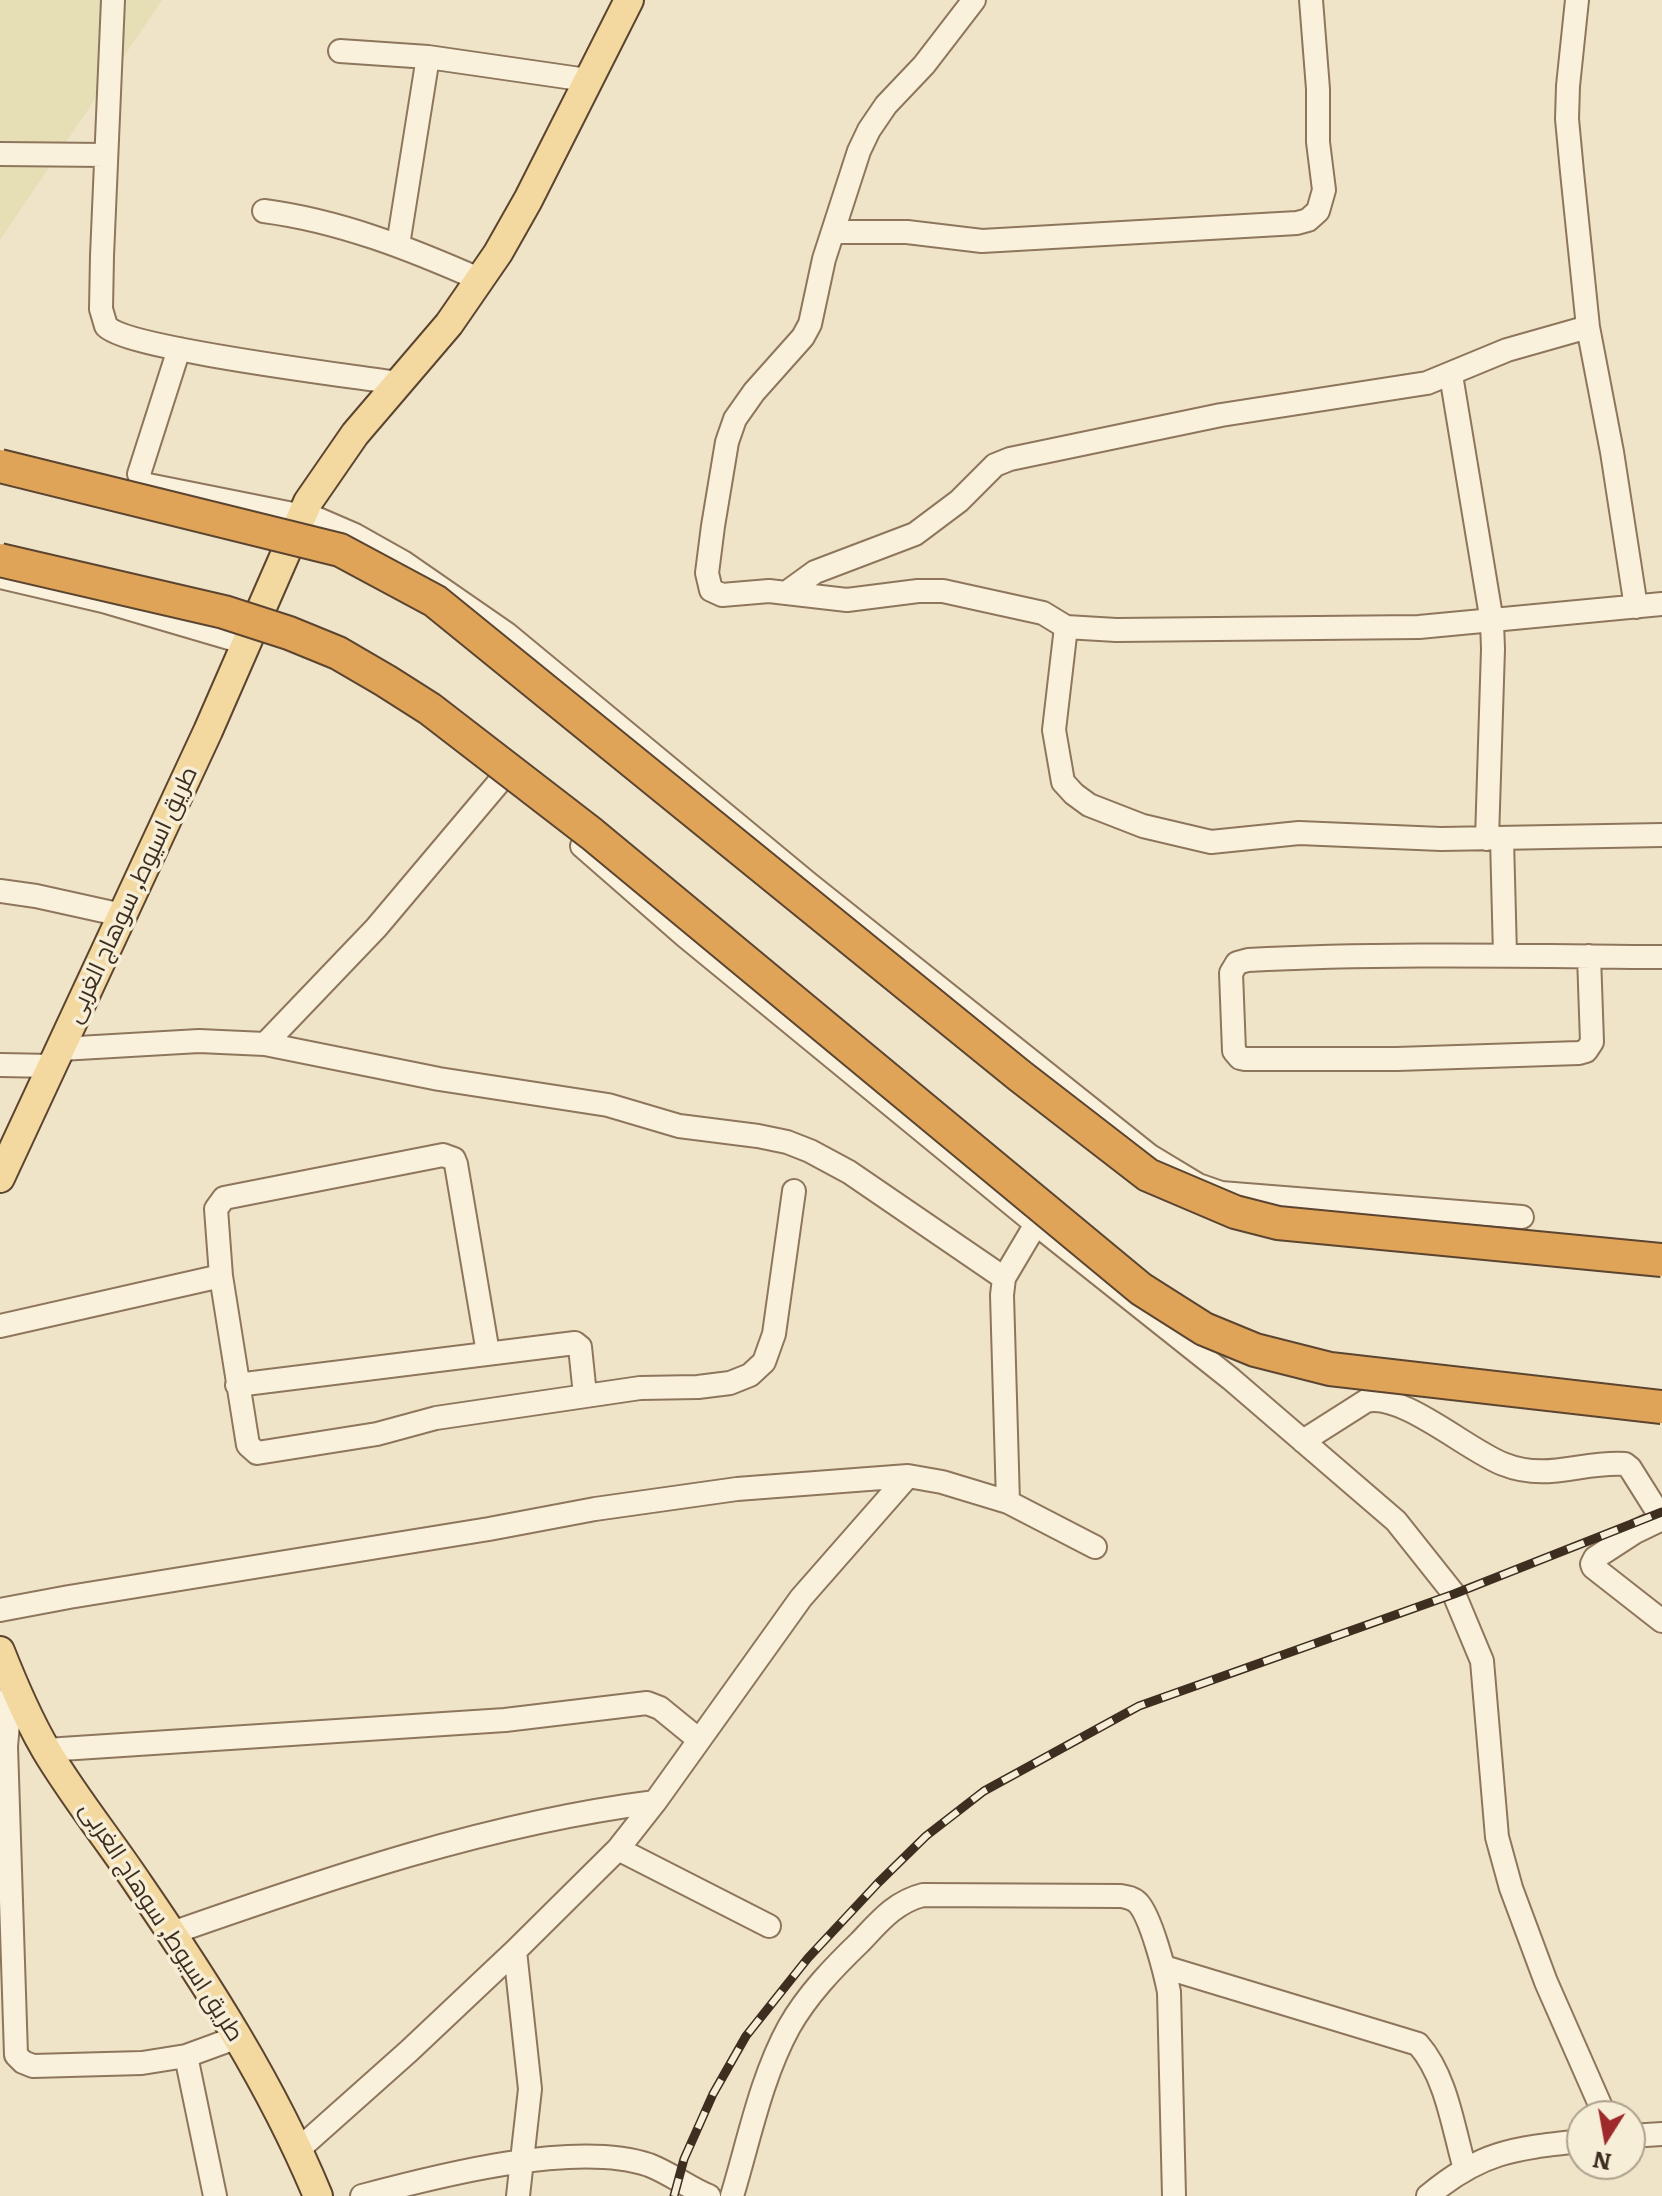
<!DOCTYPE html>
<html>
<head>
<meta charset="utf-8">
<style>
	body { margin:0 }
	#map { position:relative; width:1662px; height:2196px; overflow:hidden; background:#f0e4c8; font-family:Literata,serif }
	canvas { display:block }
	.north { position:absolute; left:1566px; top:2100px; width:80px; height:80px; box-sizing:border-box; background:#f7eed8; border:2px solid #ada18e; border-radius:50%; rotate:191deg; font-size:22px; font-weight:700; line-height:32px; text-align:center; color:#3d2e20 }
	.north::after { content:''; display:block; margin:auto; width:28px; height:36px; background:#9e2a2b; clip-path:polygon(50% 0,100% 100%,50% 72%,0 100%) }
</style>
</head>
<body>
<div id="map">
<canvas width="1662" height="2196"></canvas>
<div class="north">N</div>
</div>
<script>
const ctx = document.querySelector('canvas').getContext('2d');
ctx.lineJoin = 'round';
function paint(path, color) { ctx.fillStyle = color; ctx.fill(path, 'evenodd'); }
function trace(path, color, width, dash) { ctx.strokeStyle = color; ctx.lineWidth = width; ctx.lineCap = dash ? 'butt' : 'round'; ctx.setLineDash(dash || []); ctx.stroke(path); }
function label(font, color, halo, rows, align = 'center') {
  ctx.font = font + ' Literata,Cairo,serif'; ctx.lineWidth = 7; ctx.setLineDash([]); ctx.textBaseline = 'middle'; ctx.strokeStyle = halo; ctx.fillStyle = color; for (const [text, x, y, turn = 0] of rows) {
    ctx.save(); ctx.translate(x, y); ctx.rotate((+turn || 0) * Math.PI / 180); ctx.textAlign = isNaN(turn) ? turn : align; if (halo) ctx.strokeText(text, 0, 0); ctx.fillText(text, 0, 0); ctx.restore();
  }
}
paint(new Path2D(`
	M0,0H162L0,240Z`), '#e6deb5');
const minor = new Path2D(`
	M113,0L102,256L101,309L106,326C127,349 352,376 397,383
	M974,0L924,65L886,105L869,130L859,151L824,259L810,324L803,337L754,392L735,419L727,442L713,526L707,573L711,590L722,595L769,591L847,600L918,591H943L1043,613L1066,627L1116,630L1419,627L1662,604
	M1577,0L1568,86L1567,119L1572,172L1588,327L1612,452L1636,607
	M340,51L428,57L587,80
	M0,154L106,155
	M264,211C340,221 411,249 481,280
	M833,232H907L982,241L1297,223L1308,220L1318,211L1324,190L1318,142V89L1311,0
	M398,245L428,57
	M179,349L139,474L143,484L318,519L355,535L403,562L507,634L809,884L1150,1156L1198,1185L1221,1193L1522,1217
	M1451,375L1492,622L1493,649L1487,839
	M0,577L103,601L246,643
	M786,593L815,572L915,534L959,501L995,465L1010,459L1221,415L1427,383L1507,350L1588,327
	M1066,627L1054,730L1063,782L1074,794L1089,805L1143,826L1211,842L1299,833L1441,839L1662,835
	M1502,839L1505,955
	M582,846L685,936L1036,1224
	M0,891L36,896L122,915
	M1589,956L1592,1042L1586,1051L1579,1053L1397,1059H1245L1240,1058L1234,1051L1231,973L1237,963L1248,960C1386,953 1524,956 1662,957
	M265,1044L376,928L500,781
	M61,1049L199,1041L265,1044L439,1079L608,1105L679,1126L758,1136L787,1142L810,1151L849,1172L1004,1278
	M0,1065L53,1066
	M0,1326L221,1276
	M488,1353L456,1164L454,1159L443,1155L224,1198L216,1209L221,1276L248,1445L257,1453L377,1434L436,1418L640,1388L698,1387L730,1383L750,1375L764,1362L774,1334L794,1191
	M237,1385L575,1343L580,1347L585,1395
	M1303,1441L1366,1401C1402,1392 1467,1450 1503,1464C1548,1482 1581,1461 1625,1464L1630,1468L1662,1519L1635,1532L1595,1558L1592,1564L1593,1567L1662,1621
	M1008,1502L1002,1295L1004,1278L1036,1224L1231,1379L1396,1521L1454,1594L1482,1661L1497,1837L1511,1888L1546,1982L1605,2116
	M0,1610L69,1597L489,1529L595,1509L737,1489L908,1476
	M12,1682L6,1746L16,2055L23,2062L33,2066L142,2063L186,2056L238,2037
	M46,1750L505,1720L647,1703L660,1708L698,1739
	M618,1849L769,1926
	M172,1933C329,1878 489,1823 655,1802
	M515,1951L530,2089L518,2196
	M1164,1967L1418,2044C1447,2077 1453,2128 1465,2169
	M186,2056L215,2196
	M1630,2136L1662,2134
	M299,2149L409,2051L515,1951L618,1849L655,1802L801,1598L908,1476L942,1482L1008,1502L1095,1547
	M362,2196C437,2176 575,2140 649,2165C670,2173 689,2188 709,2196
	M732,2196C749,2140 761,2078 789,2027C807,1995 834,1967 860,1942C879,1922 895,1902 923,1895L1121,1896C1127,1897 1133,1898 1138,1903C1151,1917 1165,1972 1169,1992L1174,2196
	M1428,2196C1481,2151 1516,2148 1582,2141`);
const major = new Path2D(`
	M0,1178L208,731L308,502L355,434L449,324L498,253L528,200L629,0
	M0,1651C13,1684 28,1719 46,1750C74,1797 109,1840 139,1885C207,1984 272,2085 318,2196`);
trace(minor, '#8d765c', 26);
trace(major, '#5b4430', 32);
trace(minor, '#faf1dc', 22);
trace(major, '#f3d9a0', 28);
const rail = new Path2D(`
	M674,2196L684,2159L713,2094L746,2036L808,1958L878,1883L926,1836L984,1791L1139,1706L1454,1594L1662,1512`);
trace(rail, '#3d2e20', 9);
trace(rail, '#f7eed8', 6, [18]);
const highwayBridge = new Path2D(`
	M0,466L340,550L435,601L1020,1076L1148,1175L1235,1212L1278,1223L1662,1260
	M0,560L224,612L289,633L338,653L386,681L430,709L592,834L1141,1289L1204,1329L1255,1350L1330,1369L1662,1407`);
trace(highwayBridge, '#5b4430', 36, []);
trace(highwayBridge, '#e0a458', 32);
label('24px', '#3d2e20', '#f7eed8', [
	["طريق اسيوط, سوهاج الغربى",132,895,-65],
	["طريق اسيوط, سوهاج الغربى",161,1922,57]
]);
</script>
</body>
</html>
